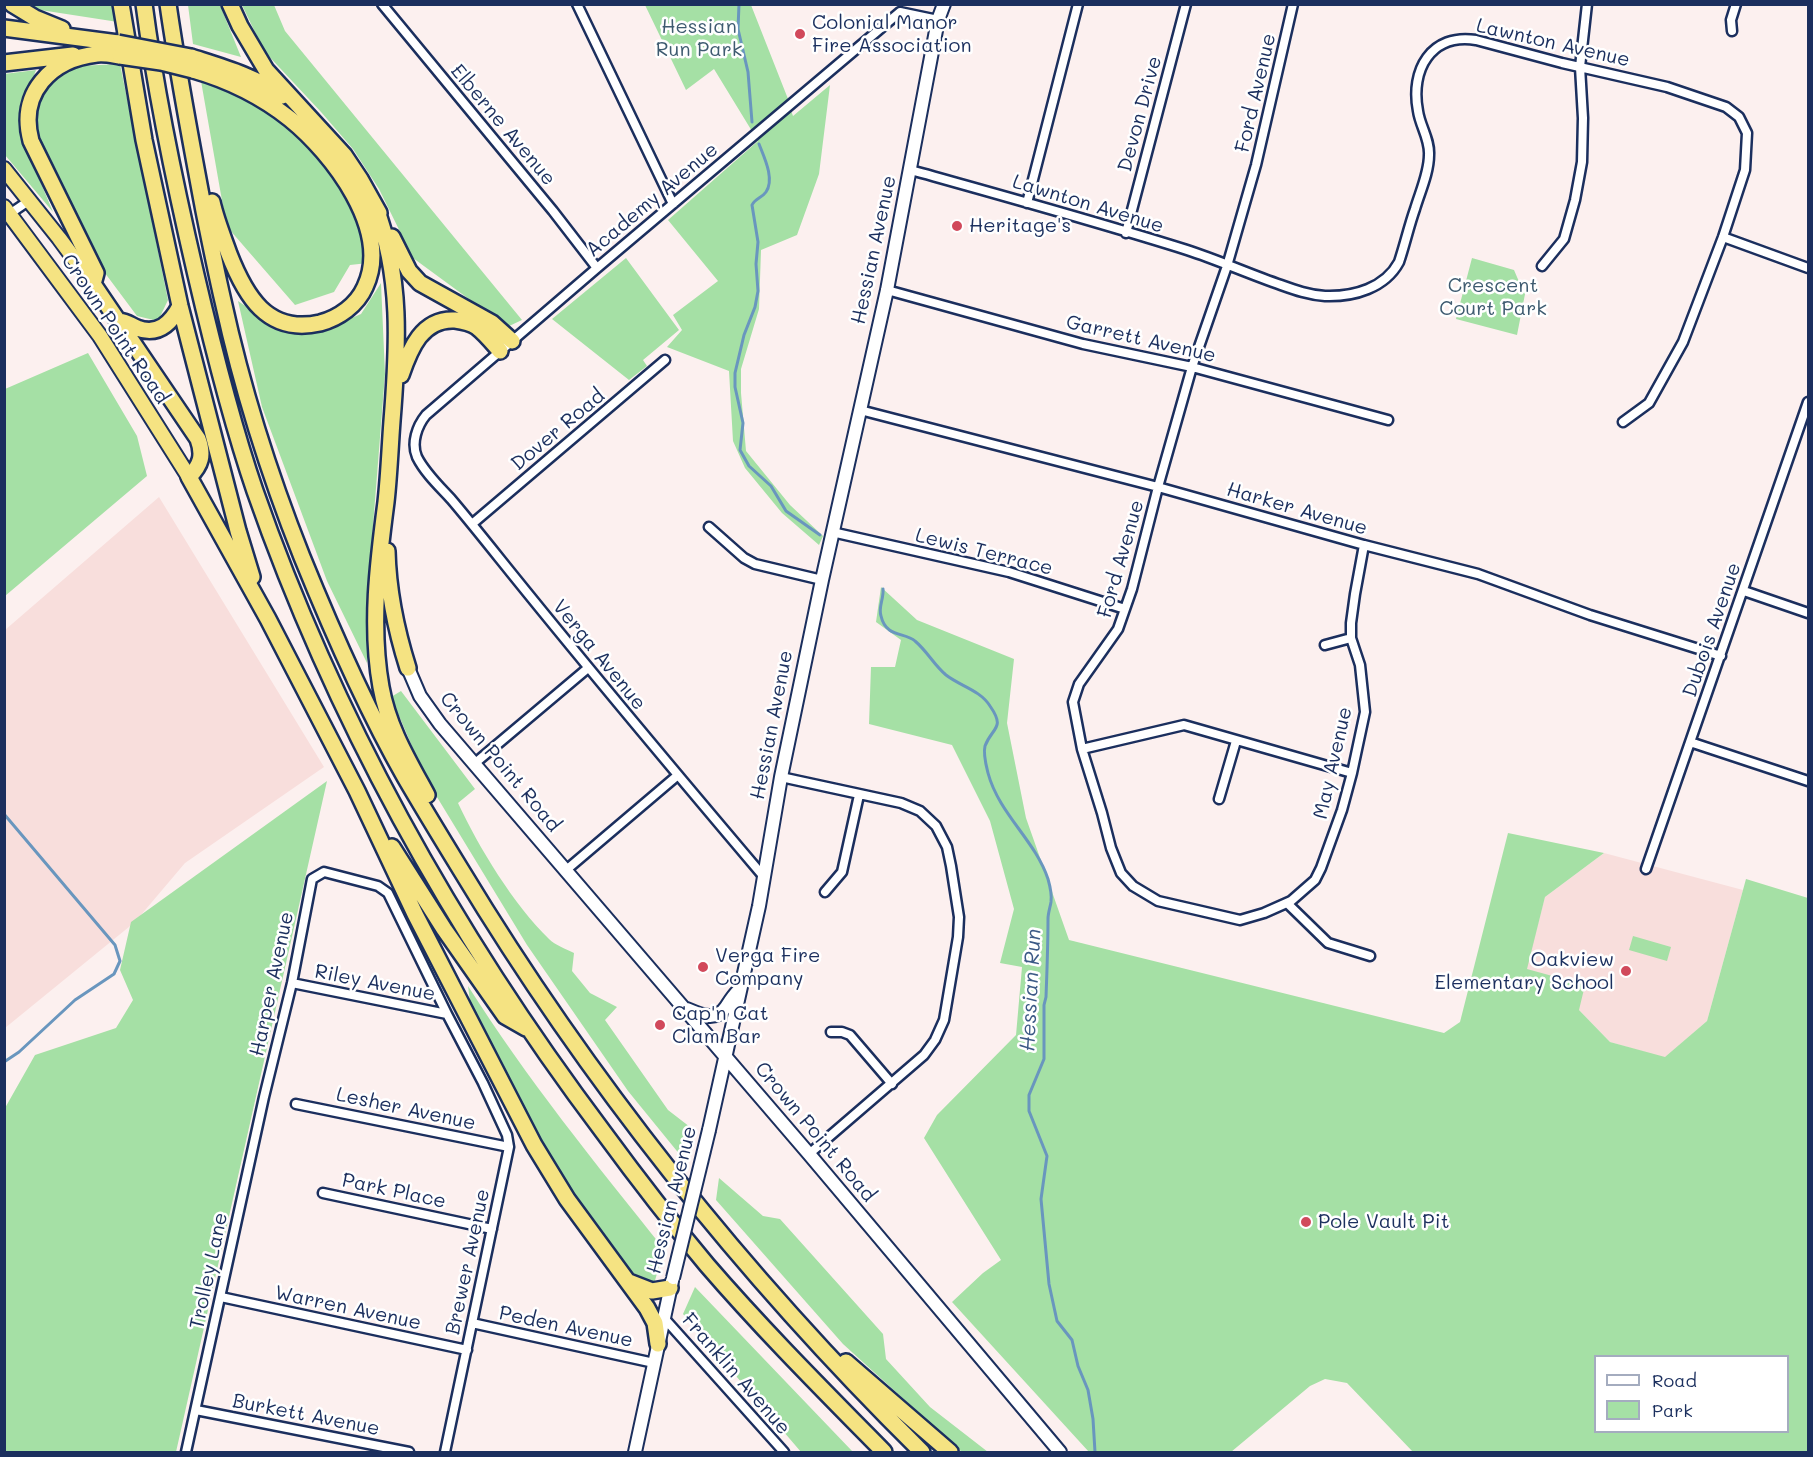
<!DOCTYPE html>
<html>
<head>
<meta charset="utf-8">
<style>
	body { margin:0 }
	#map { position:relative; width:1813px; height:1457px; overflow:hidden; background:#fcf0ef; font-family:Mali,sans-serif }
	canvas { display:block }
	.frame { position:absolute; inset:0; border:6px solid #1b2f5e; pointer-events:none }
	.legend { position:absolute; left:1594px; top:1355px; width:195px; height:78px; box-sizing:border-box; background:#fff; border:2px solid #a4acbf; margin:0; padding:8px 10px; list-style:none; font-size:18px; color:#1b2f5e }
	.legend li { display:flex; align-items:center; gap:12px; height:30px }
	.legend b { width:30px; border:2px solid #a4acbf }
</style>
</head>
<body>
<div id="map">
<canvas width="1813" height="1457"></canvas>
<div class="frame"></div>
<ul class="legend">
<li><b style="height:8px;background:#fff"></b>Road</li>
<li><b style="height:16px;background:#a5e0a5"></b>Park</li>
</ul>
</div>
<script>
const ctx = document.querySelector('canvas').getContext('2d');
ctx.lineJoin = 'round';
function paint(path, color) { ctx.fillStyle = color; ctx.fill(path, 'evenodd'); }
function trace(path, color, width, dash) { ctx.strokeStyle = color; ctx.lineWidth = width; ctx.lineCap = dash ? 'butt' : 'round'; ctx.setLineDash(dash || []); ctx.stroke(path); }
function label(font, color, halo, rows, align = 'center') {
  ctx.font = font + ' Mali,sans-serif'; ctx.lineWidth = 5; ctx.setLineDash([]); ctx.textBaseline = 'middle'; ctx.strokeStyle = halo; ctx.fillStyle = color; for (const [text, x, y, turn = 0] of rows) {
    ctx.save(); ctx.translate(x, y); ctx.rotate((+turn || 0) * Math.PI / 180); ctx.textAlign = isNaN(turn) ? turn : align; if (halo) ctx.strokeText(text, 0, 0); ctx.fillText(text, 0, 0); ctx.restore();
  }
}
paint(new Path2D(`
	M159,497L324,767L185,863L135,922L5,1028V630Z
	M1604,853L1743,890L1707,1021L1665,1058L1610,1042L1579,1010L1526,969L1545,897Z`), '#f8dedc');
paint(new Path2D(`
	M28,5H115L118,22L34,9Z
	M188,5H220L241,57L193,44Z
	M242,5H274L285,31L522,320L507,327L413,258L379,189L353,149L321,112L264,51Z
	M645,5H751L790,104L789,105L793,116L830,85L819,174L797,235L761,250L759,309L741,369V393L746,451L790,505L823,536L819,545L782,513L745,468L733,441L729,371L667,347L682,330L673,315L718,281L668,220L758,141L714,69L686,90Z
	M120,64L168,300L158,321L137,316L93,257L48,159L34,122L43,87L78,66Z
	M36,70L23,105L24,143L53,212L5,155L4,74Z
	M201,81L251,102L298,133L339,182L364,238L368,263L350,265L334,292L295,305L229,229L224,212Z
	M626,258L679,330L643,360L647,366L629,380L552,319Z
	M1472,258L1514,270L1520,284L1526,289L1517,335L1456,319Z
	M381,283L385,374L371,551L367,663L327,581L262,407L238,301L282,331H321L361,314Z
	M88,353L137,436L147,476L5,596V389Z
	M881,587L917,620L1014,659L1007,723L1026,818L1069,940L1444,1033L1460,1022L1508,833L1604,853L1545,897L1527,969L1585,985L1579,1010L1610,1042L1665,1057L1707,1021L1746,879L1808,898V1452H1413L1347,1383L1325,1379L1310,1386L1231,1452H1089L952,1302L983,1273L1001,1260L924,1138L937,1115L1016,1035L1022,967L1000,963L1014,909L990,821L952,745L869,724L871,667H895L901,640L876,622ZM1596,1356H1788V1432H1596Z
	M401,691L475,789L458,803C479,848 514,905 549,939C555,945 566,949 574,953L572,971L590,993L617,1007L605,1020L668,1110L690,1127L685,1161L628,1091L527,945L426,779L391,697Z
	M327,781L176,1452H5V1108L35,1055L116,1028L133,1000L120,970L131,922Z
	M1633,936L1671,947L1667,961L1629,950Z
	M468,986C527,1079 595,1163 664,1249L654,1284H640L630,1273L559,1175L511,1088L471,1009Z
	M719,1178L763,1216L780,1219L883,1334L886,1359L930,1407L988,1452H962L843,1344L716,1200Z
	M695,1287L853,1452H801L683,1314Z`), '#a5e0a5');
trace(new Path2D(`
	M739,4L738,29L748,72L752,122
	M759,144C764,157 775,179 766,192C762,198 755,198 752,205L758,242L756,264L758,291L755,307L744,335L735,373V387L743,423L740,450L749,466L771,486L786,511L820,535
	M883,589C884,599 878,607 881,616C886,638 905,632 915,641C927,651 934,665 946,675C960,686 980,690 990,706C1006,729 992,727 985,746C983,754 986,765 988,773C999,814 1035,840 1048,879C1050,886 1052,895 1051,902C1050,908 1048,913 1048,919C1048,945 1047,971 1046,997L1044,1005V1059L1029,1095V1111L1047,1156L1041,1199L1049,1284L1057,1321L1072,1340L1078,1366L1088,1390L1093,1419L1095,1452
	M4,814L115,945L120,961L114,974L75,1000L19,1052L4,1062`), '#6996be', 3);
const minor = new Path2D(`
	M382,4L553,211L597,268
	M577,4L673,204
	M1293,4L1256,165L1227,266L1192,367L1158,487L1132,589L1118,629L1079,684L1073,702L1082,749L1102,813L1111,848L1121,873L1133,886L1158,901L1240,920L1264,913L1291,901L1315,880L1321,868L1342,810L1352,773L1365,712L1360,665L1351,638V623L1355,594L1364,545
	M1732,31L1731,20L1736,4
	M911,170C1003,196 1095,221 1187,250C1218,260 1249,274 1281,285C1295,290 1309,295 1325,296C1354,297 1385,288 1399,262C1405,244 1409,226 1415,209C1420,192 1429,173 1429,155C1430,139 1420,126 1418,111C1410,70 1431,33 1476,40L1562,63L1667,87L1726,107L1739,117L1747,133L1745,170L1723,237L1683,342L1649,403L1623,422
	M1027,203L1078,4
	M8,215L30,200
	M1126,233L1186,4
	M1723,237L1808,268
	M1542,266L1564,239L1575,200L1582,162L1583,118L1580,67L1587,4
	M887,290L1083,344L1192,367L1388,420
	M860,410L1158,487L1364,545L1478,574L1590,615L1721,656
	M472,524L665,360
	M709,527L744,558L755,564L822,580
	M832,532L1009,572L1125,609
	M1744,591L1808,613
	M1325,645L1351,638
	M1690,742L1808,781
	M1082,749L1184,725L1352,773
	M474,764L588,668
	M781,777L901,803L920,811L936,826L947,847L951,866L959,917L958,937L944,1020L935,1040L924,1055L809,1154
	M1219,799L1236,741
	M1646,869L1808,402
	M565,871L678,775
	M764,877C675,772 586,666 500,559C484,539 468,519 451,499C439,486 425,473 417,457C411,443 417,426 426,415L597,268L900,12L938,20
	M825,892L842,872L859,795
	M1287,903L1328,943L1370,956
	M292,983L447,1014L483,1083L507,1135L509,1147L445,1452
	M831,1032H842L850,1035L892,1084
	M296,1104L509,1147
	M323,1193L492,1229
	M221,1297L467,1350
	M664,1318L784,1452
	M472,1323L654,1363
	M196,1410L409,1452
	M186,1452L264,1097L292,983L312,879L324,872L378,886L388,893L447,1014`);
const secondary = new Path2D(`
	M408,668L420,696L440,724L809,1154L1060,1452
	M687,1009C701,1015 716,1022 726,1007C730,1001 733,996 738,991
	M709,1130L759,906L781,777L822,580L887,290L938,20L944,4
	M635,1452L672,1281`);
const trunk = new Path2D(`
	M4,169L59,238L93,284
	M4,207L100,336L189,477`);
const motorway = new Path2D(`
	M12,4L35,18L62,29
	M121,4L144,140L180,306L238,531L252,577
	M144,4C156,95 175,185 196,275C213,348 231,421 255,491C336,723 457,938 604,1133C637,1178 671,1222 707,1265C763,1330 824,1391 884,1452
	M168,4C178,74 191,142 204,211C210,241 216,271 223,301C242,388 269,474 302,557C332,631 365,707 405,777C423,808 442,839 461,870C591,1085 744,1276 922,1452
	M230,4L240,26L266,70L344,155L360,179L379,213
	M4,28L118,43
	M120,56C113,55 105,53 97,54C51,59 18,93 31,141L96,273L93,284L198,439C204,455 201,465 189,477L268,619L357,791L415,914L534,1145L567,1199L647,1308L655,1323L658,1344
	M191,57C222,67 255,76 282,96
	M4,63L73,55
	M193,70C228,80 261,96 290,119C332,153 392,230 365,287C357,305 339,318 320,323C267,335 245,295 229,254C223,237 216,220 212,202
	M375,206C402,276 398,347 392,421C390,448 389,475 386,502C378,563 370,626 381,687C388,727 408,760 427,795
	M392,237L409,271L420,283L492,323L512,341
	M119,321C127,322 130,325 137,328C158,336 171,323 180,306
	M401,375C410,349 422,318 455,320C463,321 471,323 477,327C486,334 493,343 500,351
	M387,551C388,592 396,630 408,668
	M392,847L444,929L505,1016L526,1028
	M629,1282L652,1291L670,1288
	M846,1362L950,1452`);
trace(minor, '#1b2f5e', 13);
trace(secondary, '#1b2f5e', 16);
trace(trunk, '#1b2f5e', 18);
trace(motorway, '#1b2f5e', 20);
trace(minor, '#fff', 8);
trace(secondary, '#fff', 12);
trace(trunk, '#f5e382', 14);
trace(motorway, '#f5e382', 15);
const secondaryBridge = new Path2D(`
	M673,1278L709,1130`);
const motorwayBridge = new Path2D(`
	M118,43L191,57
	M120,56L161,62L193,70`);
trace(secondaryBridge, '#1b2f5e', 16, []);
trace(motorwayBridge, '#1b2f5e', 20, []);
trace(secondaryBridge, '#fff', 12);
trace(motorwayBridge, '#f5e382', 15);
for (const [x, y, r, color] of [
	[800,34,6,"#d1495b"],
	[957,226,6,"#d1495b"],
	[703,967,6,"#d1495b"],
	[1626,971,6,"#d1495b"],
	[660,1025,6,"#d1495b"],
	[1306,1222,6,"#d1495b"]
]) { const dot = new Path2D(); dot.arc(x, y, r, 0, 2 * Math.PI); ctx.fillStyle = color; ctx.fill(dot); trace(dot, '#fff', 2); }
label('20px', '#1b2f5e', '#fff', [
	["Colonial Manor",812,23],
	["Fire Association",812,46],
	["Heritage's",969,226],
	["Verga Fire",715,956],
	["Company",715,979],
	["Oakview",1614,960,"right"],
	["Elementary School",1614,983,"right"],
	["Cap'n Cat",672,1014],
	["Clam Bar",672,1037],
	["Pole Vault Pit",1318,1222]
], 'left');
label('20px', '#3e5b70', '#fff', [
	["Hessian",699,27],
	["Run Park",699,50],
	["Crescent",1493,286],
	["Court Park",1493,309]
]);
label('20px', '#1b2f5e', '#fff', [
	["Lawnton Avenue",1553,43,13],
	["Ford Avenue",1256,93,-77],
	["Devon Drive",1140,114,-75],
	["Elberne Avenue",503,125,50],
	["Academy Avenue",652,200,-40],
	["Lawnton Avenue",1088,204,17],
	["Hessian Avenue",874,250,-78],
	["Crown Point Road",115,329,56],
	["Garrett Avenue",1141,339,13],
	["Dover Road",558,430,-40],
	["Harker Avenue",1297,509,16],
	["Lewis Terrace",984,552,14],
	["Ford Avenue",1121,559,-74],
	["Dubois Avenue",1712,630,-71],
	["Verga Avenue",599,655,51],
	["Hessian Avenue",772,725,-79],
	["Crown Point Road",500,762,50],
	["May Avenue",1333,763,-77],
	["Riley Avenue",375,983,11],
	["Harper Avenue",272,984,-78],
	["Lesher Avenue",406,1109,12],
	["Crown Point Road",815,1132,50],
	["Park Place",394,1191,12],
	["Hessian Avenue",672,1200,-76],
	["Brewer Avenue",468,1262,-78],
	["Trolley Lane",209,1271,-78],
	["Warren Avenue",348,1308,12],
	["Peden Avenue",566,1327,12],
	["Franklin Avenue",736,1374,49],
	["Burkett Avenue",306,1415,11]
]);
label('italic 21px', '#3c5a86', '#fff', [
	["Hessian Run",1031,990,-87]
]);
</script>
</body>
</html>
